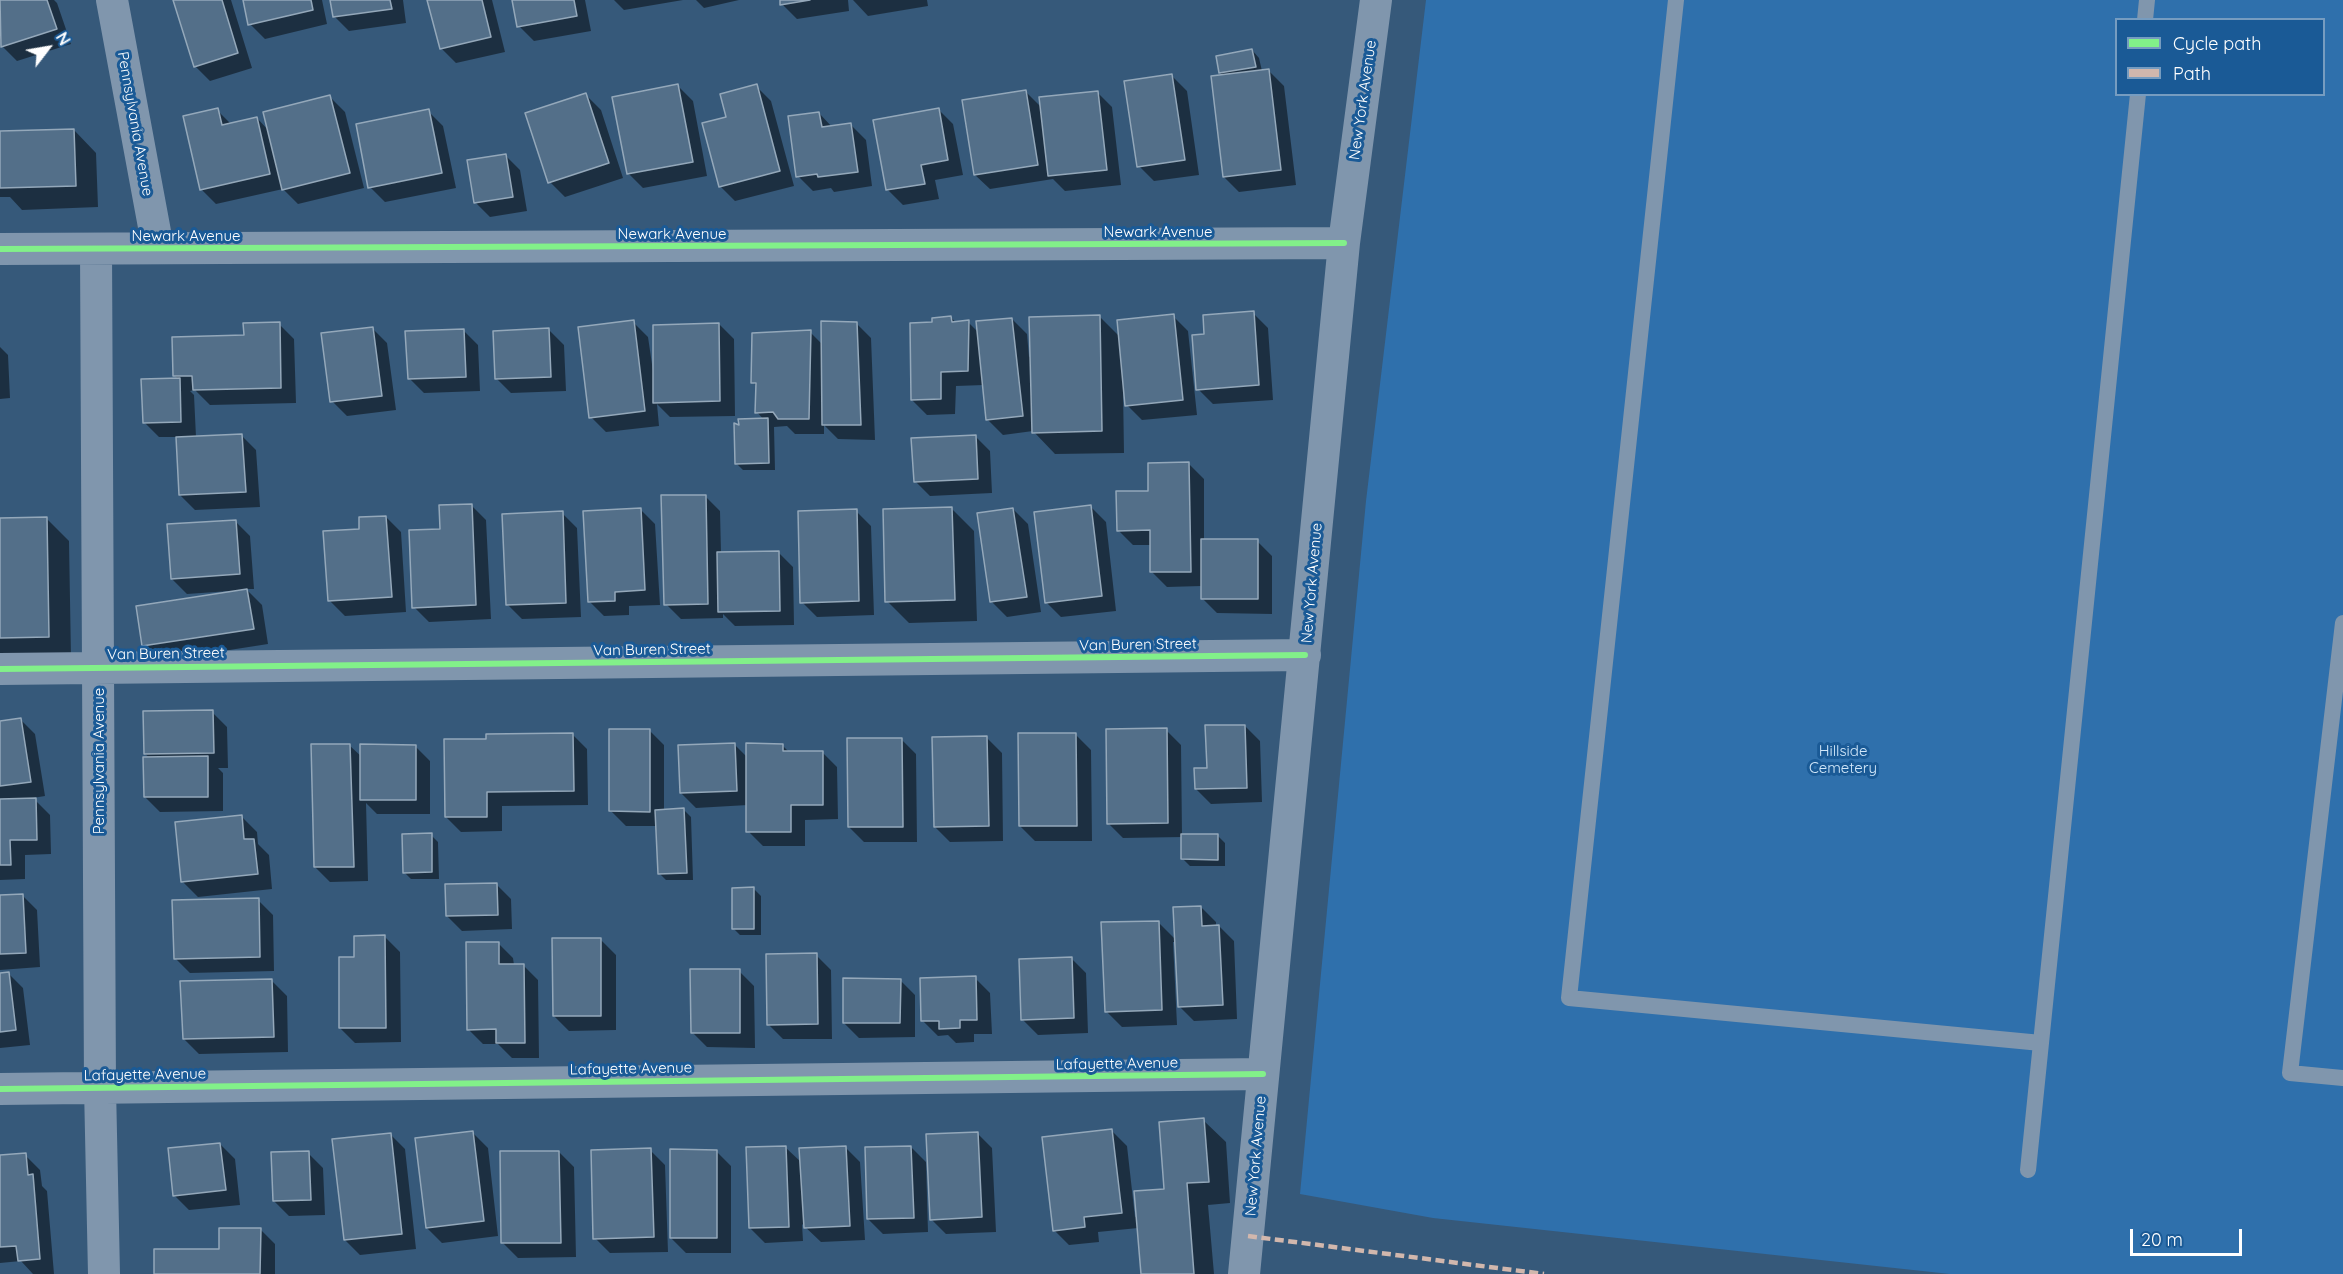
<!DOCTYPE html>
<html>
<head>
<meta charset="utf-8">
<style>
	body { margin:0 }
	#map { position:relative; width:2343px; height:1274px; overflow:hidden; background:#36597a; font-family:Quicksand,sans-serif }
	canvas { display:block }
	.legend { position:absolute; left:2115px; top:18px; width:210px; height:78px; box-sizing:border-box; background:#1a5a96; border:2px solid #769cc0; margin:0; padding:8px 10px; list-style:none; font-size:18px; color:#fff }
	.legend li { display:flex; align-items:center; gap:12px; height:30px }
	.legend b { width:30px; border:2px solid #769cc0 }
	.north { position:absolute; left:18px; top:18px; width:60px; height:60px; -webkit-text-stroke:4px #1a5a96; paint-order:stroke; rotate:59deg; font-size:16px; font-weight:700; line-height:24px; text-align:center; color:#fff }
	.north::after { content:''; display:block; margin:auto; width:21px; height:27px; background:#fff; clip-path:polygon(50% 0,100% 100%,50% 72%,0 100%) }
	.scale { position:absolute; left:2130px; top:1229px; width:112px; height:27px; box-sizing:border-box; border:3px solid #fff; border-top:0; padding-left:8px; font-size:18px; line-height:21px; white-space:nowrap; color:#fff; -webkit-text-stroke:4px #1a5a96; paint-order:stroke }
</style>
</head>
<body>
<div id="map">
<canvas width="2343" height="1274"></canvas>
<ul class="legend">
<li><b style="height:8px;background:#82f089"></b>Cycle path</li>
<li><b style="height:8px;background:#d1b7ad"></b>Path</li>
</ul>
<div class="north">N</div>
<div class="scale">20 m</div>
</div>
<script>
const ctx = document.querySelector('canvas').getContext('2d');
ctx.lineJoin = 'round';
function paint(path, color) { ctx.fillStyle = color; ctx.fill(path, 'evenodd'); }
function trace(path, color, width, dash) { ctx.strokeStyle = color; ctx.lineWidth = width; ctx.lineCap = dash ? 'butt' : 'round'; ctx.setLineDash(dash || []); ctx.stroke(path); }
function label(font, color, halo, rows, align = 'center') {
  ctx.font = font + ' Quicksand,sans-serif'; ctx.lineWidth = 6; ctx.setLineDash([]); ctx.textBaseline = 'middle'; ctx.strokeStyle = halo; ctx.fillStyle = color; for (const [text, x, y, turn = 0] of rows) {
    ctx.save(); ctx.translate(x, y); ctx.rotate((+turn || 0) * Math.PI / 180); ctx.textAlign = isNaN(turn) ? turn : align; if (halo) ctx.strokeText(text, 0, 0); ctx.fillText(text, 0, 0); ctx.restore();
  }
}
paint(new Path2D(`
	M1426,0H2343V1274H1950L1433,1218L1300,1194L1366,501ZM2116,20H2324V94H2116Z`), '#2f70ac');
paint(new Path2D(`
	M5,0H54L57,3L71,44L17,61L2,46L0,40V2Z
	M175,0H231L252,68L210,81L195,66Z
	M244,0H322L327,24L265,39L250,24Z
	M332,0H403L406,23L349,31L334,16Z
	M429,0H492L505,52L456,63L441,48Z
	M514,0H585L591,31L534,41L519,26Z
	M614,0H683L624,10Z
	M696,0H739L704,8Z
	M781,0H848L849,11L797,19L782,4Z
	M853,0H927L928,6L868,16Z
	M1252,50L1259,58L1262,71H1269L1284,86L1296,185L1239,192L1224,177L1223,76L1220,73Z
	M1172,76L1187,91L1199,175L1154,181L1139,166Z
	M678,86L693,101L707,176L643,188L628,173Z
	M756,86L771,101L794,186L735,201L720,186L728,118Z
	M1026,92L1042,108L1097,92L1112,107L1121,185L1065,191L1053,179L990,189L975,175Z
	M586,95L601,110L623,178L565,197L550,182Z
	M330,97L345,112L364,188L298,204L283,189L216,204L201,189L217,110L231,124L257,118L269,131Z
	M938,109L953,124L963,175L935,180L939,199L903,205L888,190Z
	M428,111L443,126L456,188L385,202L370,187Z
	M819,113L832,127L851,125L866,140L872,186L834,192L831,188L813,191L798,176Z
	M74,130L96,153L98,207L22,210L10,197H0V133Z
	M505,155L520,170L527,211L490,217L475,202Z
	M1253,313L1268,328L1273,400L1213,404L1198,389L1206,336Z
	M1099,316L1120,337L1173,316L1188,331L1197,415L1142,420L1127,405L1125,388H1123L1124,453L1055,454L1033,431L1003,435L988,420L984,385L956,386L955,414L927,415L912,400L933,324L951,317L956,323L968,322L978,332L1012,319L1027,334L1029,357Z
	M633,322L648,337L653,371L719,324L734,339L735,416L670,417L657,404L659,426L606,432L591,417Z
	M856,323L871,338L875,440L838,439L824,425V434H795L787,426L774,427L775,470H743L736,463L740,427L764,420L757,412V387L753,382L810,332L822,344Z
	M279,324L294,339L296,403L210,405L195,390L190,391L194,395L196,437L241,435L256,450L260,507L195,510L180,495L177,437H159L144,422L179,380L175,376L245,337Z
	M372,328L387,343L396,410L347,416L332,401Z
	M463,330L478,345L480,391L424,393L409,378Z
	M549,330L564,345L566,391L511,393L496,378Z
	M0,347L8,355L10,398L0,399Z
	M975,436L990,451L992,493L930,496L915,481Z
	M1189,464L1204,479V541H1257L1272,556V614L1217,613L1202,598V586L1167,587L1152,572L1151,545H1133L1118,530L1150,492Z
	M705,496L720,511L721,553L778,552L793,567L794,625L735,626L723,614V618L681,619L666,604Z
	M471,505L486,520L491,619L429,622L414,607L442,530Z
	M1091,507L1106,522L1116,611L1061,617L1046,602Z
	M640,509L655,524L660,605L629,606V615L604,616L589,601Z
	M952,509L974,531L977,621L909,623L887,601Z
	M1013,509L1028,524L1041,612L1007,617L992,602Z
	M856,511L871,526L874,615L817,617L802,602Z
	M562,513L577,528L581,617L522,619L507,604Z
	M386,517L401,532L406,612L345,616L330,601L361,530Z
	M47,519L69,541L71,658L0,660V520Z
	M235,521L250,536L254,589H246L262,605L268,644L159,661L144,646L230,593V591L187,594L172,579Z
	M212,712L227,727L228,768H218L223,773V811L160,812L145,797L150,758L145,754Z
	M20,719L35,734L45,796L33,798L50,815L51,854L25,855V879L0,880V722Z
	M1245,726L1260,741L1262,802L1211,804L1196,789L1208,769Z
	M649,730L664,745V811L684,810L691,817L693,880H666L659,873L657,826H626L611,811Z
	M1166,730L1181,745L1182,835L1218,836L1225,843V866H1190L1183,859V837L1123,838L1108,823Z
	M572,734L587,749L588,805L502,806V831L461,832L446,817Z
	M1076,735L1091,750L1092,841H1035L1020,826Z
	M987,738L1002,753L1003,841L950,842L935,827Z
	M901,739L916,754L917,842H864L849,827Z
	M734,744L748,758L782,745L789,752H822L837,767L838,819L805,820V846H763L748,831V805L696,808L681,793Z
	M349,745L362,757L415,746L430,761V814H377L366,803L368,881L330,882L315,867Z
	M242,817L257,832L258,844L269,855L272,889L198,897L183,882Z
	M431,835L438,842L439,879H411L404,872Z
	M496,884L511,899L512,929L462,931L447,916Z
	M754,889L761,896V935H740L733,928Z
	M22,895L37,910L40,967L0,970V897Z
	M258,900L273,915L274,971L190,973L175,958Z
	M1201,907L1216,922V926H1219L1234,941L1237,1019L1194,1021L1179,1006L1176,942H1173L1177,1025L1122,1027L1107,1012L1158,922L1176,940Z
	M385,937L400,952L401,1042L355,1043L340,1028Z
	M601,940L616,955V1030L569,1031L554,1016Z
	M498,943L513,958L514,965H523L538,980L539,1058H512L498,1044H483L468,1029Z
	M816,955L831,970L832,1039H783L768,1024Z
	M1071,958L1086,973L1088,1033L1038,1035L1023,1020Z
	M739,971L754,986L755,1048L707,1047L692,1032Z
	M8,973L23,988L30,1045L0,1048V974Z
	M975,978L990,993L992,1034H974V1042L956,1043L948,1035L938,1036L923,1021Z
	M900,980L915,995V1037L859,1038L844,1023Z
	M272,981L287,996L288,1052L199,1054L184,1039Z
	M1203,1120L1226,1142L1230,1203L1208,1205L1214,1274H1142L1138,1228L1098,1232L1099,1242L1069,1245L1054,1230L1112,1131L1127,1146L1135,1217L1138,1216L1166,1190Z
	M473,1133L488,1148L498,1236L442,1243L427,1228Z
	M977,1133L992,1148L996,1232L946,1234L931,1219Z
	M390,1134L405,1149L416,1249L360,1255L345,1240Z
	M220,1144L235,1159L240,1205L189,1210L174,1195Z
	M785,1147L802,1163L845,1147L860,1162L865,1240L821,1242L802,1224L803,1241L765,1243L750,1228Z
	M911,1147L926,1162L928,1232L883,1234L868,1219Z
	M650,1150L665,1165L668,1252L610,1253L595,1238Z
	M716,1151L731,1166V1253H686L671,1238Z
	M559,1152L574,1167L576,1257L518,1258L503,1243Z
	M308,1153L323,1168L325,1215L289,1216L274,1201Z
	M25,1155L40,1170L42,1186L47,1191L54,1274H33L21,1261L0,1263V1157Z
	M260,1229L275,1244V1274H155L220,1251Z`), '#0007');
const building = new Path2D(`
	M0,0H47L57,29L1,47Z
	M173,0H222L238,53L194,67Z
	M243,0H311L313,10L248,25Z
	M330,0H390L392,9L333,17Z
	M427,0H482L491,37L440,49Z
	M512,0H574L577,16L517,27Z
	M780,0H810L780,5Z
	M1252,49L1256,67L1219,73L1216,56Z
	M1269,69L1281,170L1223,177L1211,76Z
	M1172,74L1185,160L1137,167L1124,81Z
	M678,84L693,162L627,174L612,97Z
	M757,84L780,171L719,187L702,123L726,117L720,94Z
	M1026,90L1038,165L974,175L962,100Z
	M1098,91L1107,170L1048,176L1039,97Z
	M586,93L609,163L548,183L525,113Z
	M330,95L350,173L282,190L263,112Z
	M218,108L222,125L257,117L270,174L200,190L183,116Z
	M939,108L948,160L921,165L925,184L886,190L873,120Z
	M429,109L442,173L368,188L356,124Z
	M819,112L822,127L851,123L858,172L818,177L817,174L796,177L788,116Z
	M74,129L76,186L0,188V131Z
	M506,154L513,197L474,203L467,160Z
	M1254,311L1259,385L1196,390L1192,335L1204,334L1203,315Z
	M1174,314L1183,400L1125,406L1117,320Z
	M1100,315L1102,431L1032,433L1029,317Z
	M951,316L952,322L969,320L968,371L941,372V399L911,400L910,323L932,322V318Z
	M1012,318L1023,416L986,420L976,321Z
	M634,320L645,411L589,418L578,327Z
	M821,321L857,322L861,425H822Z
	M280,322L281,388L193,390L192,376H173L172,337L244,335L243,323Z
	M719,323L720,401L653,403V325Z
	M373,327L382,396L330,402L321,333Z
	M549,328L551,377L495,379L493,331Z
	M464,329L466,377L408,379L405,331Z
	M811,330L809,419H778L773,412L755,413L756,383H751L752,333Z
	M180,378L181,422L143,423L141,379Z
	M768,418L769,463L735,464L734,423L739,425L738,419Z
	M242,434L246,492L179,495L176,437Z
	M976,435L978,479L914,482L911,438Z
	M1189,462L1191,572H1150V530L1117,531L1116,491H1148V463Z
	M661,495H706L708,604L664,605Z
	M472,504L476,605L412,608L409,530L440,529L439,505Z
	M1091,505L1102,596L1045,603L1034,512Z
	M952,507L955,600L885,602L883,509Z
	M641,508L645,590L615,592V601L588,602L583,511Z
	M1013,508L1027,597L990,602L977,513Z
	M857,509L859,601L800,603L798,511Z
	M563,511L566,603L506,605L502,514Z
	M386,516L392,597L328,601L323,531L359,529V517Z
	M47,517L49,637L0,638V518Z
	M236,520L240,574L171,579L167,524Z
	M1201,539H1258V599H1201Z
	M779,551L780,611L718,612L717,552Z
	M247,589L254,629L142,646L136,606Z
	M213,710L214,753L144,754L143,711Z
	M21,718L31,782L0,786V721Z
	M1205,725H1245L1247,788L1195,789L1194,768H1207Z
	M1167,728L1168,823L1107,824L1106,729Z
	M609,729H650V812L609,811Z
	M573,733L574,791L487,792V817H445L444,739H486V734Z
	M1018,733H1076L1077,826H1019Z
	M987,736L989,826L934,827L932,737Z
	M847,738H902L903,827H848Z
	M735,743L737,791L680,793L678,745Z
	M746,743L783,744V751H823V805H791V832H746Z
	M311,744H350L354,867H314Z
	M360,744L416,745V800H360Z
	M208,756V797H144L143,757Z
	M36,798L37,840H10L11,865H0V799Z
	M684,808L687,873L658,874L655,810Z
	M242,815L244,839H254L258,874L181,882L175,822Z
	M432,833V872L403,873L402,834Z
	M1181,834H1218V860L1181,859Z
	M497,883L498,915L446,916L445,884Z
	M754,887V929H732V888Z
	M23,894L26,953L0,954V895Z
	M259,898L260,957L174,959L172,900Z
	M1201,906L1202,926L1219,925L1223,1005L1178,1007L1173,907Z
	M1159,921L1162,1010L1105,1012L1101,922Z
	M385,935L386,1028H339V957H354V936Z
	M552,938H601V1016H553Z
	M466,942H499V964H524L525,1043H496V1029L467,1030Z
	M817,953L818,1024L767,1025L766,954Z
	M1072,957L1074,1018L1021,1020L1019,959Z
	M690,969H740V1033H691Z
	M9,972L16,1030L0,1032V973Z
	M976,976L977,1020H960V1028L939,1029V1021H921L920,978Z
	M843,978L901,979L900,1023H843Z
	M272,979L274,1037L183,1039L180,981Z
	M1204,1118L1209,1182L1187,1183L1194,1274H1141L1134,1191L1164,1189L1159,1122Z
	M1112,1129L1122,1213L1084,1217L1085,1227L1053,1231L1042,1137Z
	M473,1131L484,1221L426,1228L415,1138Z
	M978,1132L982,1217L930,1220L926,1134Z
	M391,1133L402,1234L344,1240L332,1139Z
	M220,1143L226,1190L173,1196L168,1148Z
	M786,1146L789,1227L749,1228L746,1147Z
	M846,1146L850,1226L804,1228L799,1148Z
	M911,1146L914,1218L867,1219L865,1147Z
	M651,1148L654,1237L593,1239L591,1150Z
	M670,1149L717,1150V1238H670Z
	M309,1151L311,1200L273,1201L271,1152Z
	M500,1151H559L561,1243H501Z
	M26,1153L28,1175L33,1174L40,1259L18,1261L16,1246L0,1247V1155Z
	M219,1228H261L260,1274H154V1249H219Z`);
paint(building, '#536f89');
trace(building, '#94a8ba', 1.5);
trace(new Path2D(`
	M1676,0L1569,998L2041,1043
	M2145,20L2147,0
	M2343,623L2290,1073L2343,1078
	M2028,1170L2138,94`), '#8096ad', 16);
trace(new Path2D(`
	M112,0L158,248
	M0,249L1344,243
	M96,249L100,1087L104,1274
	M0,669L1305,655
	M0,1089L1263,1074
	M1244,1274L1344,243L1376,0`), '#8096ad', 32);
trace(new Path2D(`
	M1248,1236L1544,1274`), '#d1b7ad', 4.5, [9, 4.5]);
trace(new Path2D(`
	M0,249L1344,243
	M0,669L1305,655
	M0,1089L1263,1074`), '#82f089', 6);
label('15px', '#fff', '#1a5a96', [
	["New York Avenue",1363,100,-82],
	["Pennsylvania Avenue",135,124,80],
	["Newark Avenue",1158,232],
	["Newark Avenue",672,234],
	["Newark Avenue",186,236],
	["New York Avenue",1312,583,-85],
	["Van Buren Street",1138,645,-1],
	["Van Buren Street",652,650,-1],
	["Van Buren Street",166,654,-1],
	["Pennsylvania Avenue",99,761,-90],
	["Lafayette Avenue",1117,1064,-1],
	["Lafayette Avenue",631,1069,-1],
	["Lafayette Avenue",145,1075,-1],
	["New York Avenue",1256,1156,-85]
]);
label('15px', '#d4e9fb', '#1a5a96', [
	["Hillside",1843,751],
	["Cemetery",1843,768]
]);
</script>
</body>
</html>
